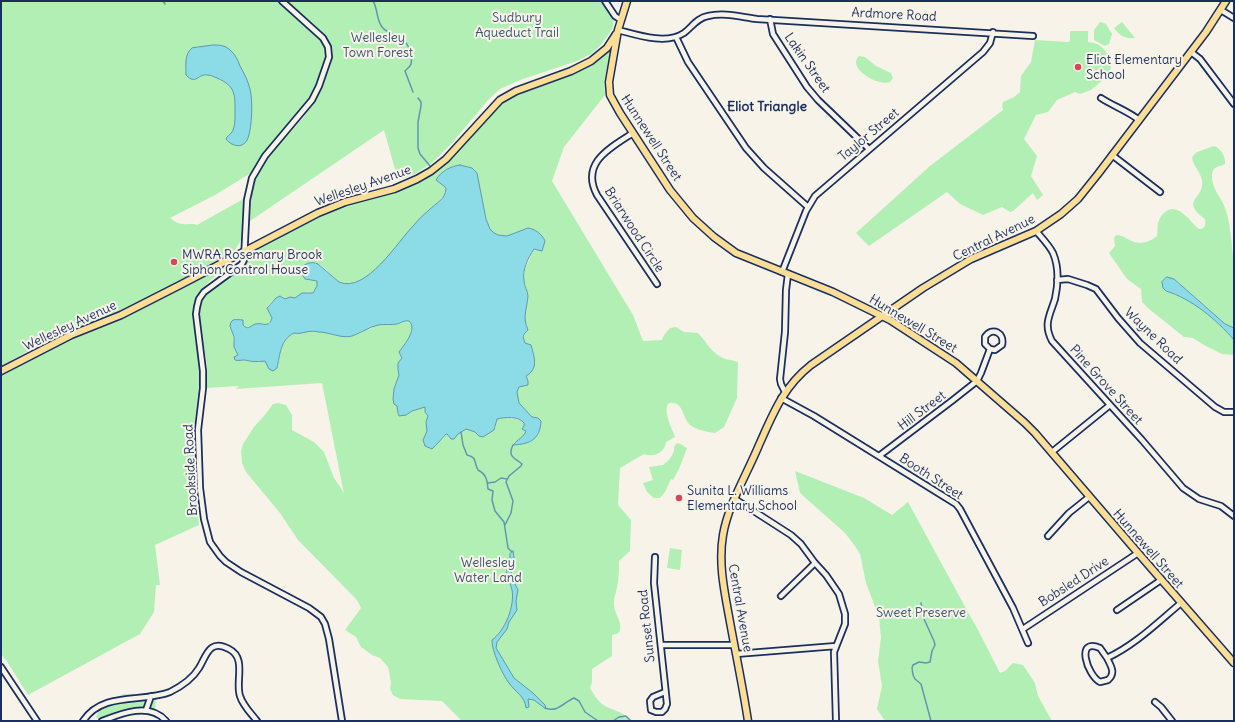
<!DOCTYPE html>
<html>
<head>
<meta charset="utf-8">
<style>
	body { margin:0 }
	#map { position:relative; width:1235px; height:722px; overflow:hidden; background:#f7f3e8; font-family:Delius,sans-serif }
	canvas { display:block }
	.frame { position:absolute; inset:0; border:2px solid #1b2f5e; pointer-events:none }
</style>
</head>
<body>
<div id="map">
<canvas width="1235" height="722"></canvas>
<div class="frame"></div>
</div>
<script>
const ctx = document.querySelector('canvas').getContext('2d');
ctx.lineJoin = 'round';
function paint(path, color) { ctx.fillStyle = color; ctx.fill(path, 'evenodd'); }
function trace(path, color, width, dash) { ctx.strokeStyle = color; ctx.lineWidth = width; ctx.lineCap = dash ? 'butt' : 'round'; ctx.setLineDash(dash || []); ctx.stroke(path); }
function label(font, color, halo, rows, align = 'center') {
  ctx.font = font + ' Delius,sans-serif'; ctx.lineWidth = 4; ctx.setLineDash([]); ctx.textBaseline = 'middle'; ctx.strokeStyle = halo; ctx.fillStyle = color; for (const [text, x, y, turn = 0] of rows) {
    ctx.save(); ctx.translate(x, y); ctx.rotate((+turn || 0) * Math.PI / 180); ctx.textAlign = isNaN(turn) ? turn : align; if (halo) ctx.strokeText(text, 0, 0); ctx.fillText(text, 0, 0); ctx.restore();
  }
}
paint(new Path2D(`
	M1,1H277L322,41L324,46L326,54L324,65L314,90L303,107L262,154L251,173L215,195L170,218C174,221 178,224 183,224C188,225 192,223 197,225L245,198L241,240L235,250L179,282L119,312L57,335L1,366Z
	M286,1H602L614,20L613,27L609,34L600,46L591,54L577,61L520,80L500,89L488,100L452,143L432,163L413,175L398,180L384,130L250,221C251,204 251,186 259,171C272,148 294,131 309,110C318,98 323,85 328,72C332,62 335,53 330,43C324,29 298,12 286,1Z
	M1100,22H1101L1106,24L1112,34L1109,44L1105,46L1094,40V30Z
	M1122,22L1135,38C1125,39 1120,36 1114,28Z
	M1070,31H1088V42C1102,43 1106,51 1112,62L1109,75L1091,90L1080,94L1075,92L1057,100L1048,112L1036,115L1024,139L1037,156L1031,176L1043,195L1037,200L1033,193L1013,211L1010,212L1002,207L983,215L960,204L947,192L869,246L856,233L930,166L1003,110L1002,106L1003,102L1014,97L1020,92L1021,76L1031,62L1035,40L1068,42L1070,41Z
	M611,47L604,82L605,95L564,147L552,181L633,315L643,341L662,340L664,335L670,328L676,327L684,332L698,333C707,342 710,352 723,358C727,360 733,360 738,362L737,398L724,427L715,433C707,432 697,430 690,425C682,418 684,401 669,403C662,410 672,428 675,437L666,442C665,452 654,458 644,454L620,468L618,505L631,520L630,551L619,561C619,570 619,579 617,587C616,594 613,599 614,606C615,614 622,622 620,630C619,634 616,634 612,635V656L592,669V682L590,688C593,693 597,700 602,704C611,711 623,710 630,721H462L442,701L400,699L393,695L390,689L391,682L388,667L380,658L372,655L361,647L356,637L345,630L361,608L357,600L298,540L280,513L246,472L242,463L241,451L243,444L254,427L264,416L273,404L278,403L286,405L292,415V430L314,442L324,452L334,478L341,488L344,494L322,383L236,389L239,386L207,388C207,378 207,369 206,360C204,340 193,310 207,294L245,261L247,253L325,214L356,202L403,187L438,166L499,100L575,70ZM460,165L472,168L477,173L486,219L490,229L494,233L498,235L508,236L528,228C538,230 545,237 544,247L533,251L525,269L524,276V282L527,291L528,298L525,309V323L528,330C522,334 522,337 525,343L529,344C536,352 535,363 531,372L526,375L528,381L518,389L517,391V401L532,417L538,418L539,433C535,441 522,445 513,444L524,436L527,431L522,429L524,425L523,421C514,418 506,417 497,419L495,429L485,436L481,437L475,432L466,429L459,433L452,439L449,438L447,434H446L443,439L435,444L433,448C428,448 423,446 423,440C426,435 430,429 426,423L428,417L425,411V407L412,411L406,415L396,405L393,393L399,375L398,370L402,358L399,352C404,345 418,329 409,321L405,320L396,324L376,325L370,329L365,330L361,333L349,336L334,335L326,332L309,331L297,333H294C283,338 278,353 278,365L267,363L264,361C255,365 247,358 239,361L235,356L238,355C232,347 235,338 231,330L236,319C242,321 243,327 249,328C258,322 269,329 272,318L267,308C269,302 276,298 282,296L285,299L295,298L306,292L313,293L317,286V281L307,280L301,274L314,262L322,266L339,282C366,294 403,238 418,221C426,212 445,201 446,189L437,180C441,171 451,166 460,165Z
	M859,56L865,57L876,66L891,73L893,78L890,82C879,87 846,68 859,56Z
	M1214,146C1221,148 1226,157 1225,164C1219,167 1213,166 1212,174C1211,187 1219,195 1224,205C1226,211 1228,217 1229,223C1235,258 1234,293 1234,328L1225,324L1174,279L1166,291C1192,299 1217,320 1234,340V355L1222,354L1204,345L1193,338L1184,337L1149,309L1142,302L1141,289L1127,279L1109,253L1115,246L1114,238L1116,235C1123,235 1126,239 1132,241C1140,245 1150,242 1157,236C1158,232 1157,227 1158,223C1159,220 1161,215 1164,213C1177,200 1190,222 1199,229C1205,229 1206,224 1205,219C1179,199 1205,200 1202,180C1200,171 1193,166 1192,157L1197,152Z
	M230,264C215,277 196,289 193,310L200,377L194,428L195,488L199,525L155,545L160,585H156L154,612L140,634L28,695L6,660L1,654V374L72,337L105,326L128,316Z
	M677,443L683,445V446L687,448L679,469L673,480L671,479L665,492L660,498H654L647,492L643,483L653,480L649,467L663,465L670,459L674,451V447Z
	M795,471L864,498L892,515L908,502L969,614L976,626L1000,673L1005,671L1013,663L1023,665L1035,683L1038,696L1052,721H885L877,709L882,686L878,661L881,638L879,617L866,583L860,554L855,546L845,533L800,493Z
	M670,548L682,550L680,570L667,568Z
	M124,694L156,695L155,714L96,718L101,703Z`), '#b2efb5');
const water = new Path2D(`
	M213,45C219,45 225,45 230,50C235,54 238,60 240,66C244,73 248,81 250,89C253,101 252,127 248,138C244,149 232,147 226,139C227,136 230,135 232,132C235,127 235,120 235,114C235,95 236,86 217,78C214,77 211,75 208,75C198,73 196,86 186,75C186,66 184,54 192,48Z
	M460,165L472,168L477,173L486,219L490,229L494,233L498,235L507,236L528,228C535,229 542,234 545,241L542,251L534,249C528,258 522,270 524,281C524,286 528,291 528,296C527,309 522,317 528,330C523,335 522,335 525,343L531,345C533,353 538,365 531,372C530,374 527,375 526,376L528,381V385L519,387L517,392L519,403L532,417L538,418L541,421C540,439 531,444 513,445C518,439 524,437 526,431L522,429L524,426V423C519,416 505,417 497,419L494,430L483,437L479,436L475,432L466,429L458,434L454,439H451L447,434H446C441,440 437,444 432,449L425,446L423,440L427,431L426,422L428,416L425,412V407L412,411L406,415L399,416L398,413L397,406L394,404L393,399L394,389L399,375L398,370V363L402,358L399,352C404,345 418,329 409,321C404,320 401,323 397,324C391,325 384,324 378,325C369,327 361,333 352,336C342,339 329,332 319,332C315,331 310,331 306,332C301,333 299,334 294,333C280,340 280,355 277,368L273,371L269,369L265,361C257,362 253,362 245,360C241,360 239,361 235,360L234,357L238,355L234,347V337L230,326C231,317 237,320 243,320V325C248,330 249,327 255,324C262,322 269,329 272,318L267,308L276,298L280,296L285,299L290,297L295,298L302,293H313L317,286V281L305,279L300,271V269C306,263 311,261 318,264L339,282C366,294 398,241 414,225C418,220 423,215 429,210C436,203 445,200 446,189L445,187L436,180C441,171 451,166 460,165Z
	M1167,277L1174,279L1225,324L1234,328V340C1217,320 1192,299 1166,291L1163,288L1162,282Z
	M513,551L515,564L512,569L511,576L518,590L516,601L517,610L509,622L507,629L497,642L496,648L514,678L533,693L545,705L546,709L534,700L528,699L529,707L526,708C525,696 515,692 509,683C503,676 491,649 492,640C505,631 515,606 512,590C511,584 508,581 506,576C506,572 509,568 505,564L502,567L500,566L504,560L510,558V554Z`);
paint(water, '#8cdce7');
trace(water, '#5f97b0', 1);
trace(new Path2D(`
	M163,1L165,4
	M373,1C378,9 376,19 382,27C388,34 395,34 401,38C409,44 413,55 411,64C410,67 407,69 405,71L413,92
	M418,98L421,102V106L418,122V148L420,154L430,166
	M461,432L463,445L467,455C478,458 473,461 478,470C487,475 487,480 488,489L493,491L492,500L495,511L504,522L508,548L512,552
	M488,483L495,482L501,478L507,479
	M505,525L511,513L513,501L506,482L509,476L521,466L522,464C515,458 507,457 513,445
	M921,603L924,619L934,641L935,645L932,651L930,662L926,663L919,662L913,665L912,668L913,675L915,679L921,684L931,721
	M545,708C558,713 564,702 574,698L579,701L585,712L598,721
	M613,721L619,717L626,716L631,721`), '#5f97b0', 1.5);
const minor = new Path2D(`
	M282,1L323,38L328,47L329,57L319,86L312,100L265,156L252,178L247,200L244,260L242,264L204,292L199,299L197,307L196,314L203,371V388L198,430L200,488L204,519L210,542L220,556L226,562L241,572L309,608L321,617L325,624L329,639L342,721
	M605,1L615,16L621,20
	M1221,10L1234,18
	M770,19L773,34L807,87L818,100L869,149
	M618,30C637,35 666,45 684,33C692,27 697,18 708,16C724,12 741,17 757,19L1033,36
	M676,37L688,62L746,148L764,168L808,207
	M1191,52L1200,59L1234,104
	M1101,98C1113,106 1128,111 1139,120
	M633,133C610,148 580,163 597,195L657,284
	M1112,155L1160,192
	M1036,231C1042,238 1049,245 1053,253C1059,267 1058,285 1055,299C1050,315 1043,324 1052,341L1142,440L1183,488L1199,499L1221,506L1234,516
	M782,272L806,211L815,196L983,52L990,43L993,32
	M1057,280L1068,279L1087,285L1096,289L1118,318L1140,343L1215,407L1224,412H1234
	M785,392L781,384L780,379L785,332L786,290L788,274
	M781,398L814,416L956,504L960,509L1013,608L1028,643
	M1052,452L1110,405
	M879,456L953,400L977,381L981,373L990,349L995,350L1002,345C1005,333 992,326 985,337V344L990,349
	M735,499L791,535L801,544L815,563L826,575L839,594L845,614V624L834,652L836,721
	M1048,536L1069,513L1089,497
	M655,557L654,583L667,704L665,709L662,712H656L651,710L650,701L653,697L665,692
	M781,596L815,563
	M1117,610L1161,580
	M1023,629L1138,553
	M661,645H734
	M736,654L836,646
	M1107,658C1111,666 1116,673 1108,680L1100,682C1087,675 1075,637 1100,648L1107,658C1135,645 1157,623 1181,603
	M1,667L37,721
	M1155,702L1161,707L1172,721
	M146,710L151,696
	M83,721C103,691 142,703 170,692C180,687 193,678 199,668C206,657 209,638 229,649C247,658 235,681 240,696C243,706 251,713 257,721
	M102,721C122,713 150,702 166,721`);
const major = new Path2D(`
	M627,1L618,30L609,82L610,95L620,113L670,190L693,218L714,237L736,253L833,292L890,320L956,363L1025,423L1035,433L1138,553L1234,663
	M1,371L71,335L121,315L180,285L318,213L345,202L394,189L417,179L431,171L446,159L500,100L516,91L571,71L591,61L607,48L616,34
	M748,721C743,688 736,655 730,622C725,594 718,565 723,535C728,505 747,474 759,445C773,414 783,387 811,365L923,288L971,259L1036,231L1061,214L1078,199L1098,174L1206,32L1226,1`);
trace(minor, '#1b2f5e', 8);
trace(major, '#1b2f5e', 9);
trace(minor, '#f7f3e8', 4.5);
trace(major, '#fede96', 6);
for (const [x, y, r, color] of [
	[1078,67,4,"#d1495b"],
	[174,262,4,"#d1495b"],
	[679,498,4,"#d1495b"]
]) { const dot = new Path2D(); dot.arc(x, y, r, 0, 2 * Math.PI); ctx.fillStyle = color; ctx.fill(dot); trace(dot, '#f7f3e8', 1.5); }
label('13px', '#1b2f5e', '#f7f3e8', [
	["Ardmore Road",894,15,3],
	["Lakin Street",807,63,55],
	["Taylor Street",869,135,-40],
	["Hunnewell Street",651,138,57],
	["Wellesley Avenue",363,186,-19],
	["Briarwood Circle",634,230,57],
	["Central Avenue",994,238,-26],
	["Hunnewell Street",913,324,31],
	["Wellesley Avenue",70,326,-25],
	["Wayne Road",1153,336,44],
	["Pine Grove Street",1106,385,48],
	["Hill Street",922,411,-37],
	["Brookside Road",191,470,-93],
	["Booth Street",931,477,33],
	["Hunnewell Street",1148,549,49],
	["Bobsled Drive",1074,582,-33],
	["Central Avenue",740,608,80],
	["Sunset Road",647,626,-96]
]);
label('13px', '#39556f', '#f7f3e8', [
	["Sudbury",517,18],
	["Aqueduct Trail",517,33],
	["Wellesley",378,38],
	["Town Forest",378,53],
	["Wellesley",488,563],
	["Water Land",488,578],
	["Sweet Preserve",921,613]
]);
label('13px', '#1b2f5e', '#f7f3e8', [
	["Eliot Elementary",1086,60],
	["School",1086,75],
	["MWRA Rosemary Brook",182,255],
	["Siphon Control House",182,270],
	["Sunita L. Williams",687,491],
	["Elementary School",687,506]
], 'left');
label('bold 14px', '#1b2f5e', '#f7f3e8', [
	["Eliot Triangle",767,107]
]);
</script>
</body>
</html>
